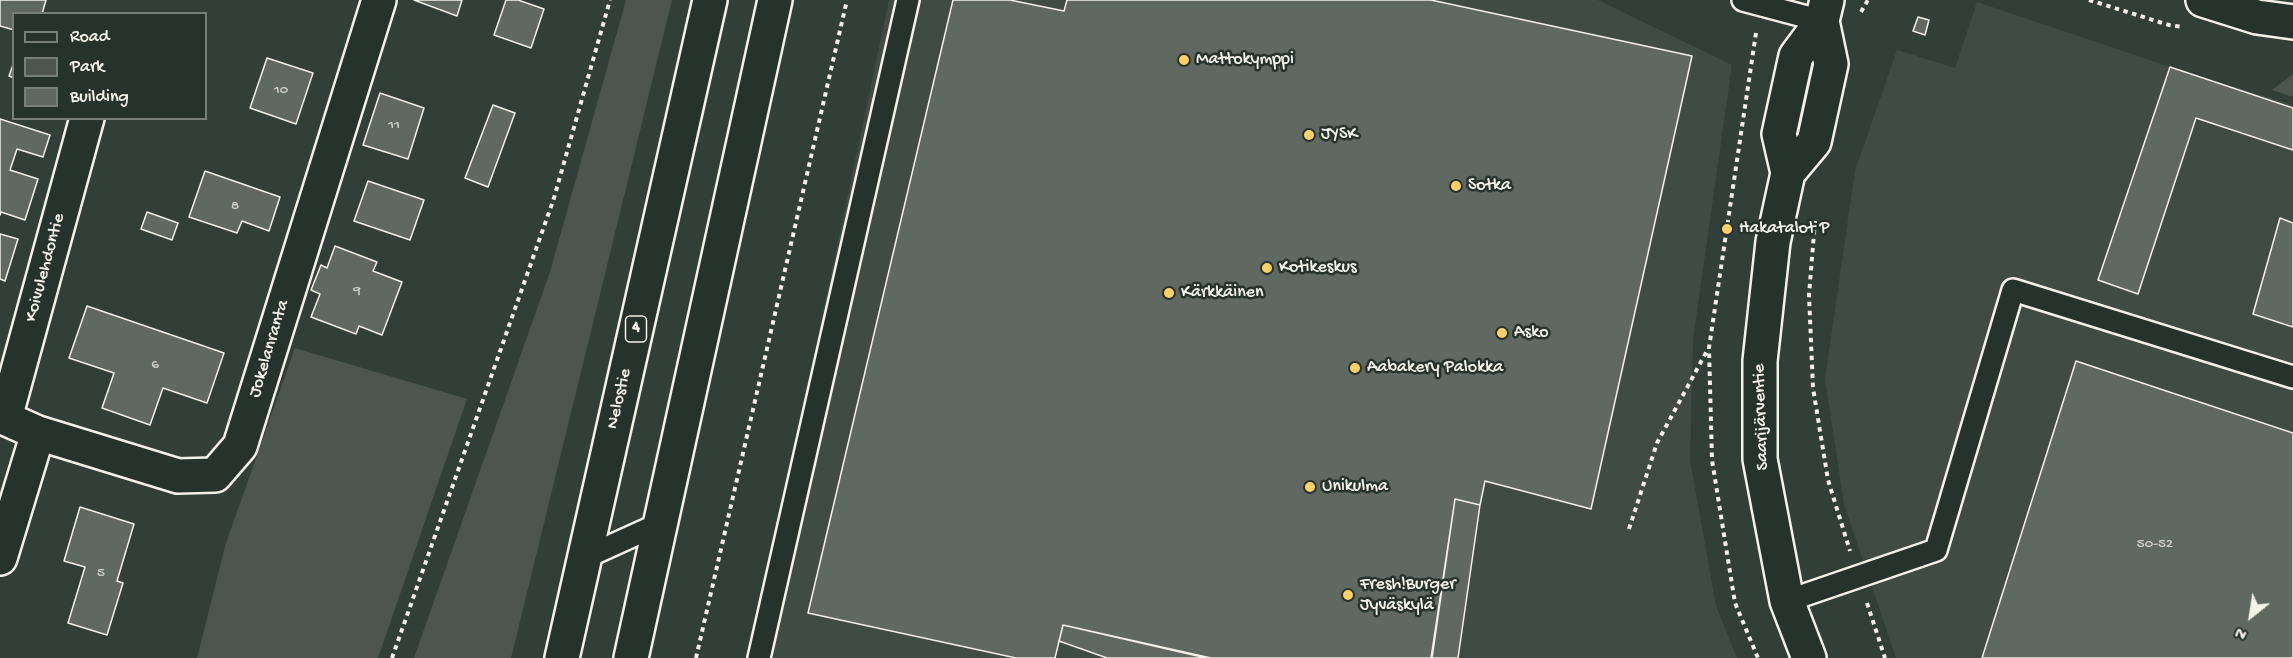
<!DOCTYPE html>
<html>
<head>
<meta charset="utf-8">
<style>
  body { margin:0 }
  #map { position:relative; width:2293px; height:658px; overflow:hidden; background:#323e38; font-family:"Gochi Hand",sans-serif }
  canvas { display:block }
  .legend { position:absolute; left:12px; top:12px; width:195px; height:108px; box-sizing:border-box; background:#26332d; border:2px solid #787f78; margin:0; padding:8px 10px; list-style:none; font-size:18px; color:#f4f1e8 }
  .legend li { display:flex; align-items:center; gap:12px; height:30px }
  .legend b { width:30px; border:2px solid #787f78 }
  .north { position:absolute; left:2221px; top:586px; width:60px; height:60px; -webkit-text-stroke:4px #26332d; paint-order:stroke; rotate:210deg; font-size:16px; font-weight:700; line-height:24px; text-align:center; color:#f4f1e8 }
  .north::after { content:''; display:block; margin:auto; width:21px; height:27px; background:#f4f1e8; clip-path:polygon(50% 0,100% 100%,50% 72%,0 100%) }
</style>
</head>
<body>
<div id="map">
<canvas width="2293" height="658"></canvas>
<ul class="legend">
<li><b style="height:8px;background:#26332d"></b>Road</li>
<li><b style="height:16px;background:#4c564f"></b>Park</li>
<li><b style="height:16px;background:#5f6861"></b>Building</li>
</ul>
<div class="north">N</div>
</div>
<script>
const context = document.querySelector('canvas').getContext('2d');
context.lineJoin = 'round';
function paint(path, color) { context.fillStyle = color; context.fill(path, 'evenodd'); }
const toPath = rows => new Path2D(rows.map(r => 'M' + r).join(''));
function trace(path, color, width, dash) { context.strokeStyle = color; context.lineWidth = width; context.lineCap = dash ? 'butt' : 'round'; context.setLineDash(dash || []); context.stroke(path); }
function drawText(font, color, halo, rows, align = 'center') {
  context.font = font + ' "Gochi Hand",sans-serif'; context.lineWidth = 5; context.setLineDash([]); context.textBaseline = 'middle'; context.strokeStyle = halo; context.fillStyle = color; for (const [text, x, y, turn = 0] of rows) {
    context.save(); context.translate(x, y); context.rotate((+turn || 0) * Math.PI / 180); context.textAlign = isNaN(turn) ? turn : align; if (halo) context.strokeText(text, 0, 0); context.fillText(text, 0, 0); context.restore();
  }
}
paint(toPath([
  [889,0,1598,0,1732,65,1693,339,1690,460,1716,606,1737,658,750,658],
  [1977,2,2170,67,2293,105,2293,658,1896,658,1844,504,1825,379,1855,171,1897,50,1955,68]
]), '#404b44');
paint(toPath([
  [626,0,672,0,511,658,414,658,550,272],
  [2293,74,2293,97,2272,90],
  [295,348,467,399,378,658,197,658,225,546]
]), '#4c564f');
const building = toPath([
  [0,0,46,0,42,14,14,14,14,30,0,26,0,0],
  [414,0,462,0,457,16,414,0],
  [506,0,518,0,544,9,531,48,494,35,506,0],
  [953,0,1010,0,1064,11,1067,0,1431,0,1692,56,1591,509,1485,481,1480,505,1455,499,1431,658,1206,658,1063,625,1055,658,1016,658,808,613,953,0],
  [1918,17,1929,20,1925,35,1913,31,1918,17],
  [267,58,313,73,296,124,250,108,267,58],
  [14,62,14,78,9,76,14,62],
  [2170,67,2293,108,2293,150,2196,118,2138,294,2098,280,2170,67],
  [380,93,424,108,408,159,363,145,380,93],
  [493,105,515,113,488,187,465,178,493,105],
  [0,119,50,135,43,157,17,149,10,170,38,179,25,220,1,212,0,215,0,119],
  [205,171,280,197,269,231,242,221,237,233,189,217,205,171],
  [368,181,424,200,410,240,354,221,368,181],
  [147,212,178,223,172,240,141,229,147,212],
  [2280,218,2293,223,2293,327,2253,314,2280,218],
  [0,234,18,239,5,281,0,279,0,234],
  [335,246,377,262,373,271,402,282,382,335,359,326,356,334,311,317,320,294,311,290,321,265,327,268,335,246],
  [87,306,224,353,207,403,163,388,150,425,102,408,114,373,69,358,87,306],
  [2076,361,2293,433,2293,658,1982,658,2076,361],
  [1455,499,1480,505,1458,658,1432,658,1455,499],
  [80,507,134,524,117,581,123,583,107,635,68,623,85,567,64,561,80,507],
  [1063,625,1211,658,1107,658,1059,641,1063,625]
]);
paint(building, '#5f6861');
trace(building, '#f4f1e8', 1.5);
const service = toPath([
  [1743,0,1822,21],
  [584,558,659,524],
  [1787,601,1936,550,2013,290,2293,377],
  [759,658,908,0]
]);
const minor = toPath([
  [0,416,38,433,178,476,215,475,240,446,379,0],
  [5,418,87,118],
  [0,558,38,433]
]);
const tertiary = toPath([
  [2203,0,2257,17,2293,22]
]);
const secondary = toPath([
  [1788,173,1814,142,1831,64,1822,21],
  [1809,658,1787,601,1760,459,1760,361,1773,242,1788,173,1779,134,1796,56,1822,21,1827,0]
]);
const motorway = toPath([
  [562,658,710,0],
  [631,658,775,0]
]);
trace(service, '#f4f1e8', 26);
trace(minor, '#f4f1e8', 38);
trace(tertiary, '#f4f1e8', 38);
trace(secondary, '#f4f1e8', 38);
trace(motorway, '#f4f1e8', 38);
trace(toPath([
  [2089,0,2169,25,2183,27],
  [1861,12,1868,0],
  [1756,33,1709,348,1712,460,1735,603,1758,658],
  [1815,221,1809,295,1813,388,1828,480,1850,551],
  [1629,529,1657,443,1708,349],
  [1867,603,1885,658],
  [392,658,554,198,610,0],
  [696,658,847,0]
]), '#f4f1e8', 4, [4.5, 4.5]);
trace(service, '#26332d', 21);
trace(minor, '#26332d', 33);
trace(tertiary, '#26332d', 33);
trace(secondary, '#26332d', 33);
trace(motorway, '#26332d', 33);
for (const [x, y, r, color] of [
  [1184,60,6,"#ffd166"],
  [1309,135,6,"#ffd166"],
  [1456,186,6,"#ffd166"],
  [1727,229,6,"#ffd166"],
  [1267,268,6,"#ffd166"],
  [1169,293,6,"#ffd166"],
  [1502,333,6,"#ffd166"],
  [1355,368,6,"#ffd166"],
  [1310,487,6,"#ffd166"],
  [1348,595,6,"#ffd166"]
]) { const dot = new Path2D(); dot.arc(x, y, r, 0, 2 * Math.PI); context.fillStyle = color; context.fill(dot); trace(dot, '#26332d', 2); }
drawText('15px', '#cfcfc6', null, [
  ["10",281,91],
  ["11",394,126],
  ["8",235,207],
  ["9",357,292],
  ["6",155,366],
  ["50-52",2155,545],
  ["5",101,574]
]);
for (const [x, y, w] of [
  [636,329,21]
]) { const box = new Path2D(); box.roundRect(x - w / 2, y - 13, w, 26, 4.5); context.fillStyle = '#26332d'; context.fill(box); trace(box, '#f4f1e8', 1.5); }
drawText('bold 16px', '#f4f1e8', null, [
  ["4",636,329]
]);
drawText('18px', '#f4f1e8', '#26332d', [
  ["Mattokymppi",1196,60],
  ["JYSK",1321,135],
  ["Sotka",1468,186],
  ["Hakatalot P",1739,229],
  ["Kotikeskus",1279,268],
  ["Kärkkäinen",1181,293],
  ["Asko",1514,333],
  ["Aabakery Palokka",1367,368],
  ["Unikulma",1322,487],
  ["Fresh!Burger",1360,585],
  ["Jyväskylä",1360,606]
], 'left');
drawText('18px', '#f4f1e8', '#26332d', [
  ["Koivulehdontie",46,268,-75],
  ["Jokelanranta",270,349,-73],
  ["Nelostie",620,399,-77],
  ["Saarijärventie",1762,417,-92]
]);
</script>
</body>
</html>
